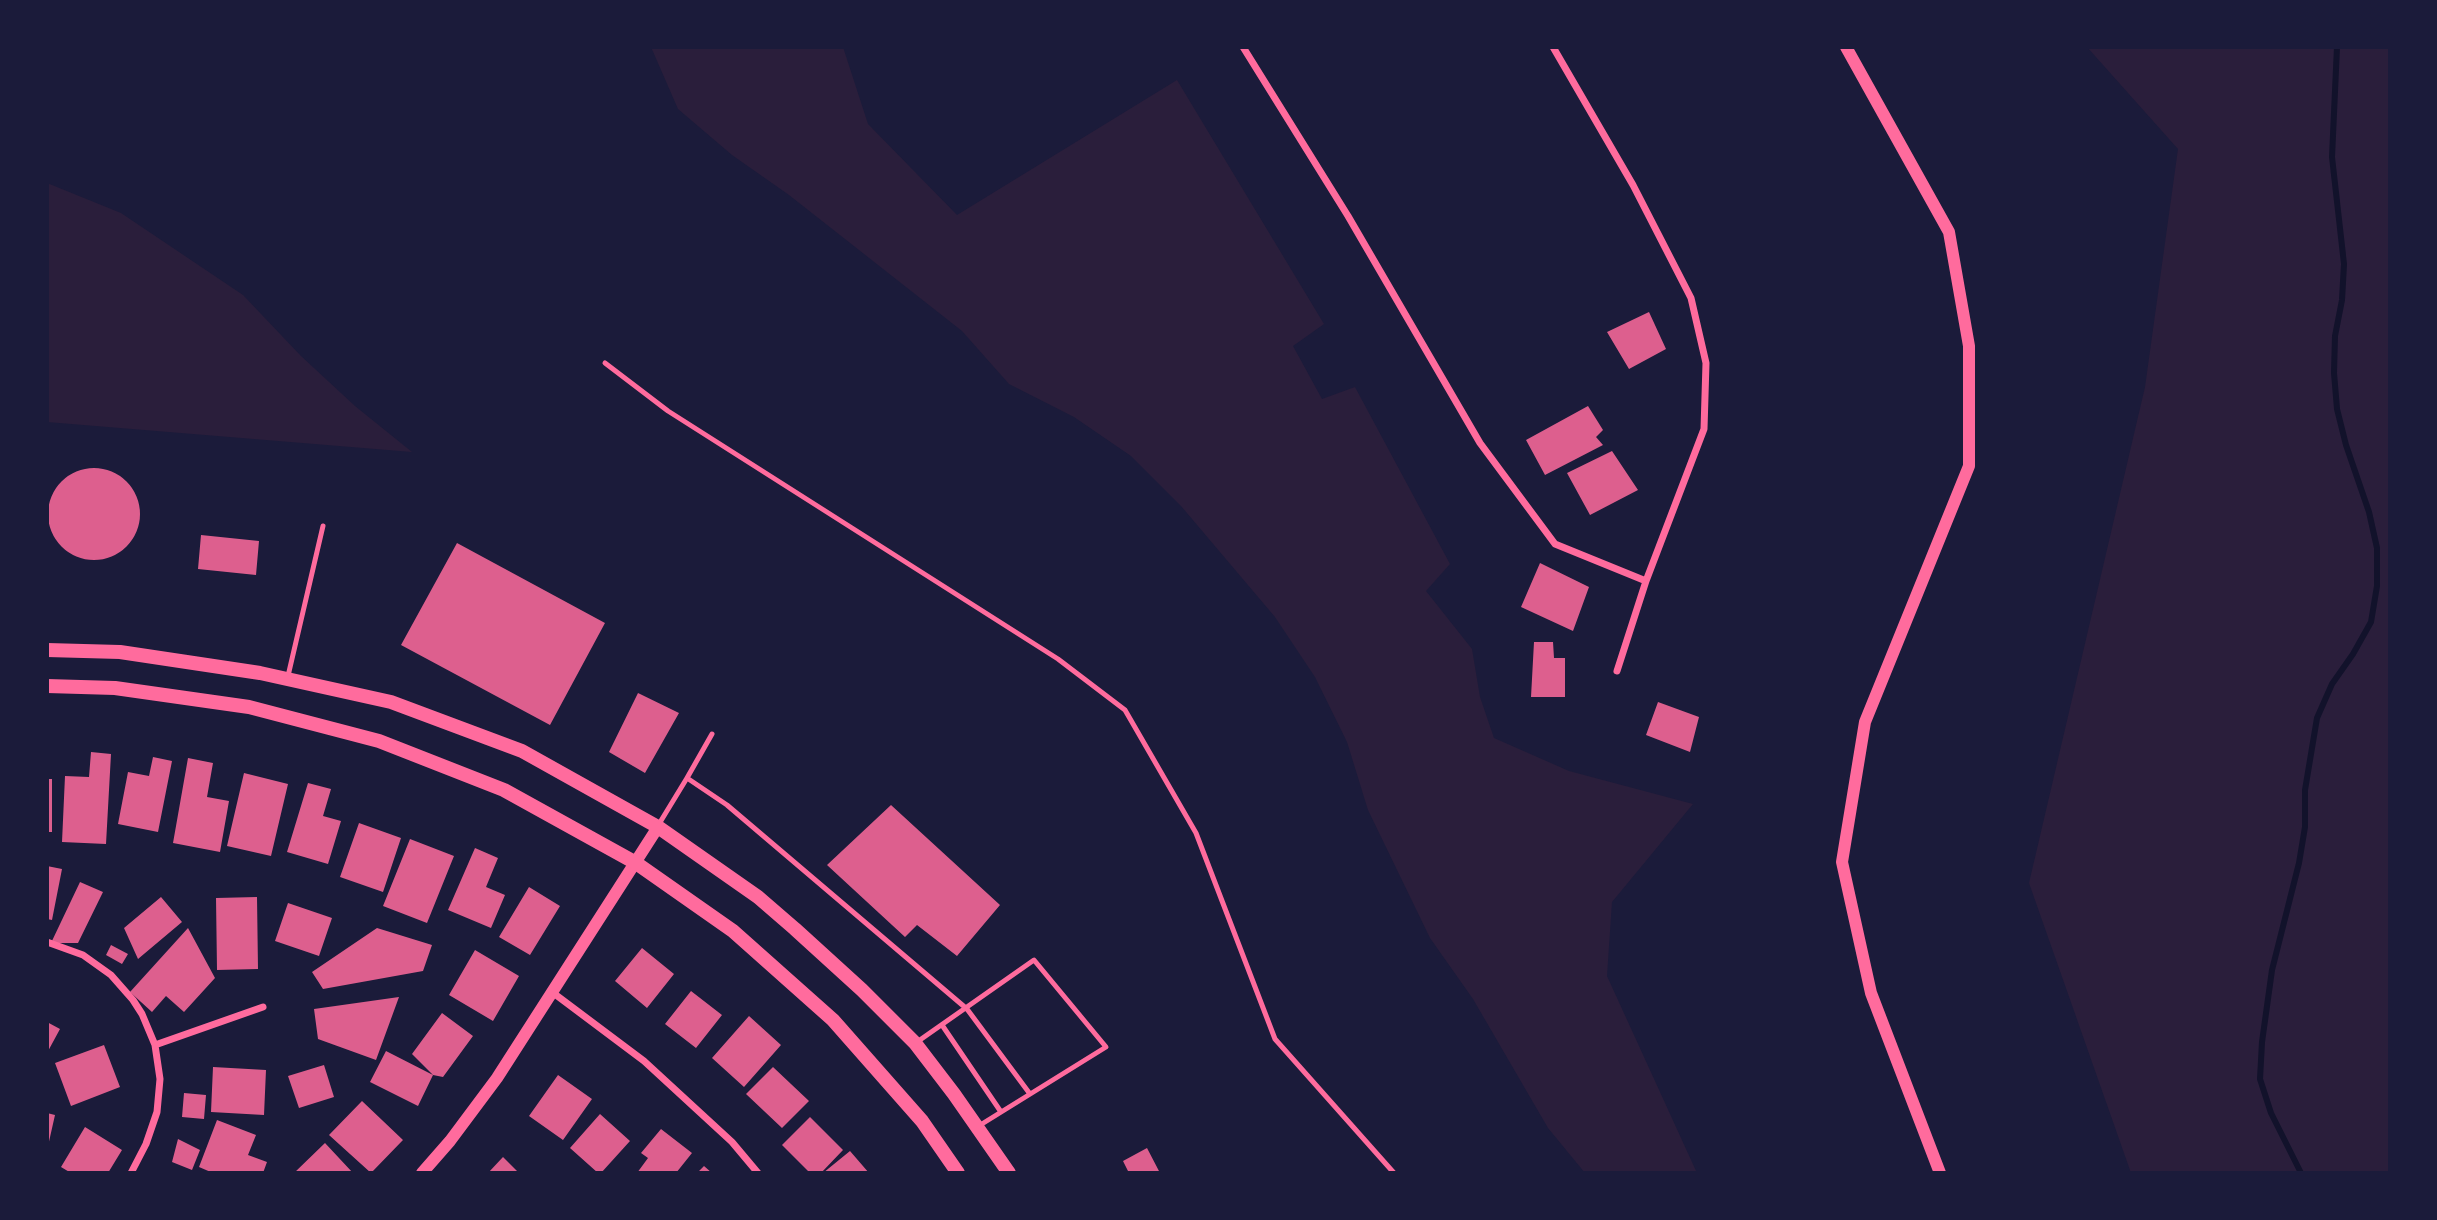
<!DOCTYPE html>
<html>
<head>
<meta charset="utf-8">
<style>
  body { margin:0 }
  #map { position:relative; width:2437px; height:1220px; overflow:hidden; background:#1b1b3a; font-family:"DejaVu Sans",sans-serif }
  canvas { display:block }
  .frame { position:absolute; inset:0; border:49px solid #1b1b3a; pointer-events:none }
</style>
</head>
<body>
<div id="map">
<canvas width="2437" height="1220"></canvas>
<div class="frame"></div>
</div>
<script>
const context = document.querySelector('canvas').getContext('2d');
context.lineJoin = 'round';
function paint(path, color) { context.fillStyle = color; context.fill(path, 'evenodd'); }
const toPath = rows => new Path2D(rows.map(r => 'M' + r).join(''));
function trace(path, color, width, dash) { context.strokeStyle = color; context.lineWidth = width; context.lineCap = dash ? 'butt' : 'round'; context.setLineDash(dash || []); context.stroke(path); }
paint(toPath([
  [651,47,843,47,868,124,957,215,1177,80,1324,324,1293,346,1322,399,1355,387,1450,564,1426,591,1472,649,1480,697,1494,738,1569,771,1693,804,1612,902,1607,976,1697,1173,1585,1173,1548,1128,1473,999,1430,938,1368,810,1347,742,1315,677,1275,617,1181,506,1131,456,1074,417,1009,384,962,331,789,195,732,155,678,109],
  [2087,47,2390,47,2390,1173,2131,1173,2029,883,2145,387,2178,149],
  [47,183,121,213,243,295,301,356,355,406,412,452,47,422]
]), '#2a1e3b');
trace(toPath([
  [2301,1173,2271,1113,2260,1079,2262,1042,2272,970,2299,863,2305,827,2305,790,2317,718,2332,684,2353,654,2371,622,2377,586,2377,548,2369,512,2346,445,2337,409,2334,373,2335,336,2342,300,2344,264,2332,157,2337,47]
]), '#12122b', 6);
paint(toPath([
  [1649,312,1666,349,1629,369,1607,332],
  [1588,406,1603,430,1596,437,1603,445,1545,475,1526,440],
  [1612,451,1638,490,1590,515,1567,473],
  '48 514a46 46 0 1 1 92 0a46 46 0 1 1-92 0Z',
  [201,535,259,541,256,575,198,569],
  [457,543,605,623,550,725,401,645],
  [1540,563,1589,587,1573,631,1521,607],
  [1534,642,1553,642,1554,658,1565,658,1565,697,1531,697],
  [638,693,679,713,645,773,609,752],
  [1658,702,1699,717,1690,752,1646,735],
  [91,752,111,754,106,844,62,842,65,776,89,777],
  [153,757,172,761,158,832,118,824,128,772,149,776],
  [188,758,213,763,207,797,229,801,220,852,173,843],
  [244,773,288,784,271,856,227,846],
  [47,779,52,779,52,832,47,832],
  [308,783,331,789,323,816,341,821,328,864,287,852],
  [891,805,1000,905,957,956,917,925,905,937,827,865],
  [359,823,401,838,383,892,340,877],
  [410,839,454,856,427,923,383,906],
  [475,848,498,858,486,887,505,895,491,928,448,910],
  [47,866,62,869,52,920,47,919],
  [80,882,103,892,78,943,51,943],
  [529,887,560,906,530,955,499,937],
  [161,897,182,922,138,959,124,928],
  [257,897,258,969,217,970,216,898],
  [288,903,332,918,319,956,275,941],
  [188,928,215,978,184,1012,166,996,152,1012,130,992],
  [377,928,432,945,423,971,323,989,312,972],
  [111,945,128,954,122,964,106,955],
  [642,948,674,974,647,1008,615,981],
  [475,950,519,976,493,1021,449,995],
  [691,991,722,1015,696,1048,665,1024],
  [399,997,376,1060,318,1039,314,1009],
  [442,1013,473,1036,443,1077,433,1075,412,1054],
  [749,1016,781,1045,744,1087,712,1058],
  [47,1022,60,1029,47,1053],
  [104,1045,120,1087,71,1106,55,1063],
  [386,1051,433,1075,418,1106,370,1082],
  [324,1065,334,1097,299,1108,288,1076],
  [213,1067,266,1070,264,1115,211,1112],
  [773,1067,809,1101,782,1128,746,1094],
  [558,1075,592,1099,563,1140,529,1116],
  [184,1093,206,1095,204,1119,182,1117],
  [362,1101,403,1140,371,1173,329,1135],
  [47,1113,55,1115,48,1146,47,1146],
  [600,1114,630,1141,601,1173,598,1173,570,1148],
  [810,1117,843,1150,821,1173,810,1173,782,1145],
  [217,1120,256,1135,248,1155,267,1162,263,1173,213,1173,199,1167],
  [85,1127,122,1150,108,1173,71,1173,61,1167],
  [661,1129,692,1153,676,1173,637,1173,648,1158,641,1153],
  [178,1139,200,1150,192,1170,172,1162],
  [325,1143,353,1173,294,1173],
  [1147,1148,1160,1173,1129,1173,1123,1161],
  [850,1151,869,1173,823,1173],
  [503,1157,519,1173,488,1173],
  [704,1166,712,1173,697,1173]
]), '#dd5f8e');
trace(toPath([
  [605,363,668,411,1058,659,1125,710,1196,833,1275,1039,1394,1173],
  [288,676,323,526],
  [687,778,712,734],
  [659,824,687,778,727,805,967,1009,1030,1094],
  [942,1025,1001,1112],
  [917,1042,1034,960,1106,1047,977,1127]
]), '#ff6b9d', 5);
trace(toPath([
  [1243,47,1348,216,1480,443,1555,544,1646,581],
  [1553,47,1633,185,1691,298,1706,363,1704,429,1646,581,1617,671],
  [47,942,83,955,111,975,133,1000,142,1014,155,1045,160,1079,157,1112,146,1144,131,1173],
  [552,992,644,1061,732,1142,758,1173],
  [155,1045,263,1007]
]), '#ff6b9d', 7);
trace(toPath([
  [1846,47,1949,232,1969,346,1969,466,1865,722,1842,862,1871,993,1940,1173],
  [422,1173,450,1141,497,1078,658,827]
]), '#ff6b9d', 12);
trace(toPath([
  [47,650,120,652,260,673,391,702,522,751,658,827,758,897,795,929,862,990,915,1043,954,1094,1009,1173],
  [47,686,115,688,249,707,379,741,504,790,636,863,733,931,833,1020,922,1121,958,1173]
]), '#ff6b9d', 14);
</script>
</body>
</html>
